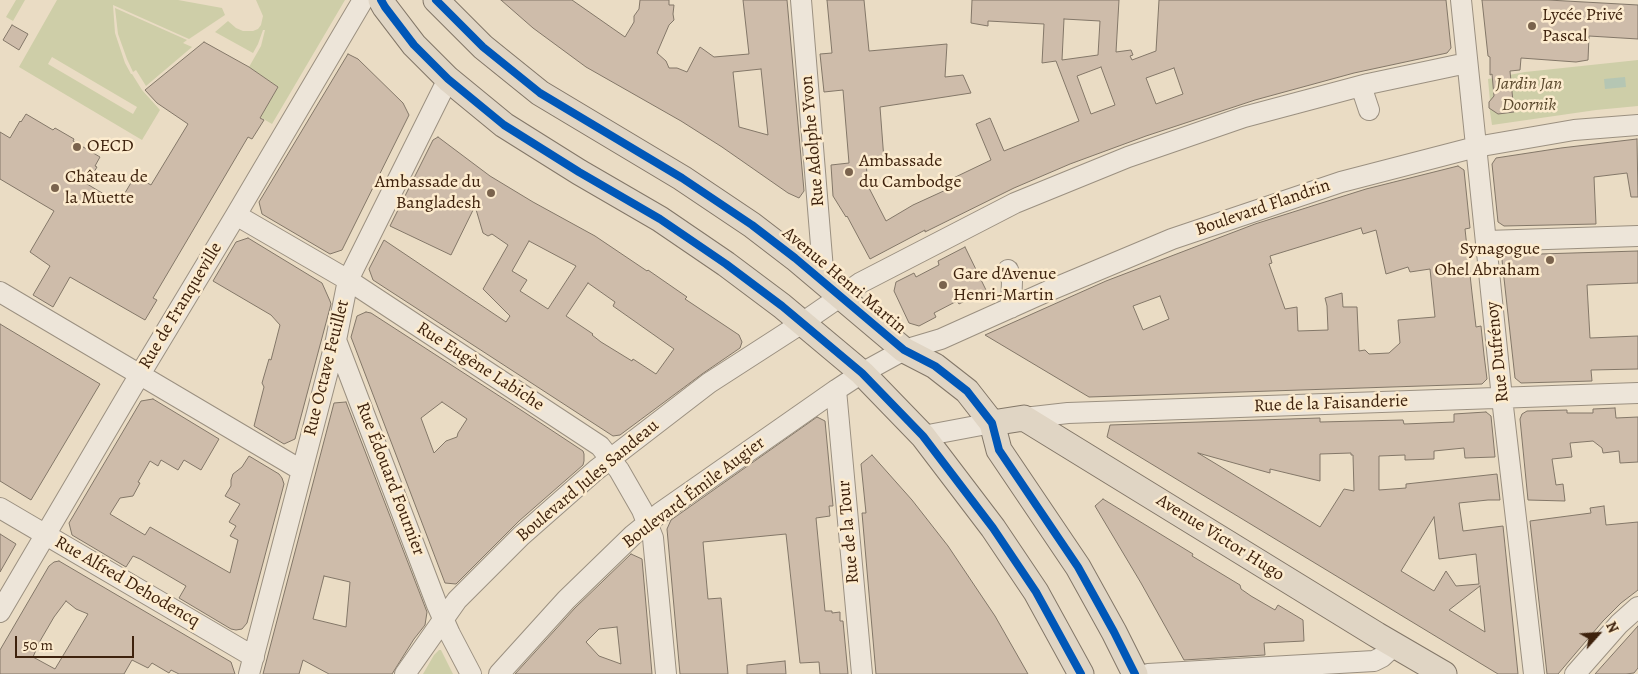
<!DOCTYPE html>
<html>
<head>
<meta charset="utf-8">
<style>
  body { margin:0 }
  #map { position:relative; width:1638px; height:674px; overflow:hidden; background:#eadcc4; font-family:Alegreya,serif }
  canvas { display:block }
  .north { position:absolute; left:1573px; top:609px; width:50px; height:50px; -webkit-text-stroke:4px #fcebce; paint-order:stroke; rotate:64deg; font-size:14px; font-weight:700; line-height:20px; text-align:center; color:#3e220d }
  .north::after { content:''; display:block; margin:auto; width:18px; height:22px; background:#3e220d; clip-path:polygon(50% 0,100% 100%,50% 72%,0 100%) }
  .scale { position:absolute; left:15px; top:636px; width:119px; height:22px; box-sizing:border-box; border:2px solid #3e220d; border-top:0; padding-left:6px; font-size:15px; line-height:18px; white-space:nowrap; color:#3e220d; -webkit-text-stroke:4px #fcebce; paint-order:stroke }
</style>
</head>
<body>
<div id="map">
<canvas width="1638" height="674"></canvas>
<div class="north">N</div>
<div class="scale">50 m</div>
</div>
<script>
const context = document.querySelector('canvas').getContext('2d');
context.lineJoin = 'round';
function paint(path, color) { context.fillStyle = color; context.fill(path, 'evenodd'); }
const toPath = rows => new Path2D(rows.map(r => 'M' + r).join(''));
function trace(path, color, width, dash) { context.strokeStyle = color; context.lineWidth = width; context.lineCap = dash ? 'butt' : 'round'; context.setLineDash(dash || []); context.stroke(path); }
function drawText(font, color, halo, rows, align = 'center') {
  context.font = font + ' Alegreya,serif'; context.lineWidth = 5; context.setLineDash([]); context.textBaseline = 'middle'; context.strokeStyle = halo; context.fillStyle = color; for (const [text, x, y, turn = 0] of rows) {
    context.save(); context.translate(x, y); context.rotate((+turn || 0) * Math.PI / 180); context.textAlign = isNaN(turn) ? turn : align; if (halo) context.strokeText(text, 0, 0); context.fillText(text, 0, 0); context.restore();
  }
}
paint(toPath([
  [16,0,25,0,13,21,6,17],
  [57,0,178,0,222,8,225,15,189,39,113,5,115,33,125,63,131,74,132,74,142,90,160,110,142,140,19,67],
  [52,57,137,107,133,114,48,64],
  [256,0,345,0,272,124,260,117,278,87,249,67,261,46,265,30,263,30,258,44,253,53,215,32,228,21,236,28,243,31,253,31,258,29,261,25,263,16],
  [115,8,187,40,183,43,192,47,146,86,136,70,133,72,127,59,118,34],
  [1638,60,1638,106,1596,110,1492,125,1489,105,1490,101,1488,79,1525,72],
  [439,650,441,650,453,674,423,674,434,655]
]), '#cecea8');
paint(toPath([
  [1625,77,1626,87,1605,89,1604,79]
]), '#b5c6b3');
const building = toPath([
  [501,0,572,0,625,37,634,22,634,16,639,9,640,0,669,0,669,5,674,5,673,14,674,20,669,25,657,53,666,61,669,68,677,68,687,72,700,47,714,57,749,54,743,0,787,0,804,191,799,198,788,193,722,147,681,121,586,67,533,28,501,0],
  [761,69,768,135,739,127,733,72,761,69],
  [827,0,864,0,869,51,947,44,945,77,963,75,971,93,880,107,884,160,866,162,868,186,886,221,913,205,948,189,945,182,991,160,976,124,990,118,1004,151,1079,121,1056,61,1042,63,1044,24,988,21,988,26,971,23,972,0,1119,0,1116,52,1131,50,1133,55,1130,56,1132,60,1156,51,1159,0,1446,0,1451,48,1447,53,1354,73,1255,100,1146,136,1070,164,1014,188,925,232,925,230,870,259,847,216,846,217,833,196,831,165,849,163,843,90,824,92,820,54,832,53,827,0],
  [1064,19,1100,21,1098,55,1062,60,1064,19],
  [1101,67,1115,105,1091,114,1077,76,1101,67],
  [1174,68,1183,94,1156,104,1146,78,1174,68],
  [1482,0,1548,0,1638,5,1638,39,1589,36,1588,60,1576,62,1521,58,1520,70,1510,71,1514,112,1498,114,1489,108,1489,102,1494,96,1492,74,1490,75,1490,57,1488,56,1482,0],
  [12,25,28,34,19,50,3,40,12,25],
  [204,42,249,67,278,87,260,118,264,120,252,139,248,137,153,298,157,300,145,320,70,277,53,307,33,295,50,266,30,252,54,211,0,179,0,132,10,138,20,121,21,122,26,114,53,130,55,128,74,139,73,141,100,157,95,166,97,167,87,184,119,203,135,176,151,185,188,124,157,103,145,90,204,42],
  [348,54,358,59,403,103,409,115,342,250,330,254,262,214,259,202,348,54],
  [438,137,490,176,533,202,595,236,647,271,648,270,687,297,685,299,739,335,742,342,740,348,702,374,620,435,613,436,373,280,369,269,384,240,506,322,510,316,483,289,508,245,492,234,488,236,483,233,475,206,451,255,390,226,433,140,438,137],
  [529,241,576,266,548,309,520,291,527,280,512,271,529,241],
  [588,283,615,302,613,306,674,349,656,374,633,359,632,361,601,342,592,335,593,334,566,316,588,283],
  [1637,139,1638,197,1631,197,1627,173,1594,177,1596,224,1504,226,1498,222,1492,164,1496,158,1561,148,1637,139],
  [1458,166,1464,170,1470,228,1465,229,1472,293,1476,327,1481,326,1484,355,1487,379,1482,384,1089,397,985,335,1106,281,1255,224,1366,189,1458,166],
  [1361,228,1363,234,1376,230,1386,274,1408,267,1410,272,1430,269,1435,317,1398,320,1400,343,1389,353,1369,354,1365,350,1359,351,1357,307,1343,307,1342,293,1325,298,1327,306,1328,330,1298,331,1297,307,1285,309,1269,264,1272,263,1270,256,1361,228],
  [1160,296,1169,319,1143,330,1133,306,1160,296],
  [248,238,322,283,330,301,331,304,295,439,284,444,254,426,264,387,262,383,269,359,271,360,280,325,271,315,213,281,236,242,248,238],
  [965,247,986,290,959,304,957,301,934,313,936,317,919,326,909,323,894,291,896,282,914,273,916,277,939,265,938,261,965,247],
  [1638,251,1638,283,1587,285,1590,338,1638,336,1638,369,1591,370,1592,381,1521,383,1515,378,1502,260,1507,255,1638,251],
  [366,312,371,313,524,412,583,451,584,454,584,461,583,465,519,521,456,584,445,583,351,337,357,316,366,312],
  [442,402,467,419,458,433,457,437,446,441,434,453,421,418,442,402],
  [0,324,100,384,31,500,0,481,0,324],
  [153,399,219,439,201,470,184,460,178,470,161,460,158,466,150,461,138,482,140,483,133,496,120,498,110,514,145,535,150,527,230,573,238,540,230,536,236,526,229,522,240,504,225,496,231,486,231,480,233,474,242,467,249,456,279,474,282,478,284,484,247,623,242,629,236,630,231,629,179,598,186,586,140,559,133,556,126,567,72,535,69,523,141,401,153,399],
  [346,402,427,612,425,625,414,639,392,674,329,674,303,660,299,674,263,674,334,403,346,402],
  [324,576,350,582,346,627,313,619,324,576],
  [1615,408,1616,418,1638,417,1638,462,1620,463,1619,451,1603,453,1602,448,1593,441,1570,443,1572,457,1552,459,1556,485,1563,484,1565,501,1528,500,1520,419,1522,414,1527,411,1567,410,1567,413,1593,413,1593,409,1615,408],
  [1486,412,1491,416,1495,457,1465,458,1464,448,1434,451,1434,459,1405,460,1405,455,1379,456,1379,490,1406,488,1406,484,1497,474,1500,500,1488,500,1459,503,1463,531,1503,526,1518,674,1498,674,1107,437,1110,425,1320,418,1320,422,1403,420,1404,424,1454,422,1454,414,1486,412],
  [1198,453,1270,473,1270,469,1320,481,1320,454,1351,453,1351,455,1353,455,1354,491,1344,489,1320,527,1198,453],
  [1434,517,1439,559,1476,554,1479,584,1456,586,1446,571,1434,591,1401,571,1434,517],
  [1480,586,1485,632,1449,610,1480,586],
  [817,417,825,421,833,506,829,506,830,516,816,518,825,611,832,611,832,613,840,612,840,621,843,621,848,674,820,674,819,662,800,663,786,534,703,542,708,599,721,598,728,674,680,674,667,529,671,520,817,417],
  [872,455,912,500,948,546,995,616,1028,674,876,674,862,513,866,513,861,464,872,455],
  [1103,499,1193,554,1192,556,1240,585,1241,589,1251,596,1275,610,1278,605,1303,620,1304,641,1264,643,1265,655,1184,660,1141,583,1095,506,1103,499],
  [1604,506,1606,525,1638,522,1638,590,1621,603,1603,621,1558,674,1547,674,1530,521,1591,513,1590,508,1604,506],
  [0,534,16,544,0,572,0,534],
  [631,554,642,559,652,674,515,674,575,608,631,554],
  [617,627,621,664,599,656,586,642,599,629,617,627],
  [59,561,231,662,235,674,179,674,171,670,169,673,152,663,148,668,132,660,124,674,0,674,0,650,49,566,54,562,59,561],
  [66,601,76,609,88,614,55,669,33,657,40,641,54,617,66,601],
  [1638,626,1638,668,1634,673,1626,674,1595,674,1638,626],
  [785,661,786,674,747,674,747,665,785,661]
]);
paint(building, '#cebcaa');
trace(building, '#837768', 1);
const minor = toPath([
  [801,0,824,282],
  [1461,0,1502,398,1534,674],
  [1361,86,1369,110],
  [236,215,348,280,600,446,619,470,642,510,653,538,666,674],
  [1487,241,1638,236],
  [1008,270,1012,281,1011,308],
  [0,292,301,470],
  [336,340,437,605,450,634,471,674],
  [836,390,862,674],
  [1024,418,1068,413,1638,393],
  [923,436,992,423],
  [0,508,254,657],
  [0,612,130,391,236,215,363,0],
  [249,674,336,340,348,280,448,79],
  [405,674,457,600,521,536,596,470,709,383,802,323,860,283,1015,203,1128,157,1244,117,1368,84,1467,63],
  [499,674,566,600,633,535,660,513,836,390,862,373,904,350,941,339,1048,291,1172,239,1341,182,1476,147,1574,130,1638,125],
  [1148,674,1374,661,1382,657,1395,645],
  [1575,674,1619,624,1638,607]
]);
const major = toPath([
  [381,0,385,7,414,45,448,79,504,125,579,172,660,219,726,264,782,306,862,373,923,436,993,528,1036,592,1081,674],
  [436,0,483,47,540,93,682,178,752,225,795,258,904,350,935,366,967,391,992,423,999,450,1078,567,1114,632,1135,674],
  [992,423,1024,418,1377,635,1444,674]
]);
trace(minor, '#9b9080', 22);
trace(major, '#837768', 27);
trace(minor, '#ede5d9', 20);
trace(major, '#e0d5c4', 25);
trace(toPath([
  [381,0,385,7,414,45,448,79,504,125,579,172,660,219,726,264,782,306,862,373,923,436,993,528,1036,592,1081,674],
  [436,0,483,47,540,93,682,178,752,225,795,258,904,350,935,366,967,391,992,423,999,450,1078,567,1114,632,1135,674]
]), '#0057b8', 8);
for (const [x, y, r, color] of [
  [1532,26,5,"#7a634d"],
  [77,147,5,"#7a634d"],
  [849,172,5,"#7a634d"],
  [55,188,5,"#7a634d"],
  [491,193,5,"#7a634d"],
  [1550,260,5,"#7a634d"],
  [943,285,5,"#7a634d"]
]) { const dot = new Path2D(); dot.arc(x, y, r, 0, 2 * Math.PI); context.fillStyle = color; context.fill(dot); trace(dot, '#fcebce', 2); }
drawText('18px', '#3e220d', '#fcebce', [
  ["Lycée Privé",1542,16],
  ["Pascal",1542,37],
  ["OECD",87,147],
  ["Ambassade",859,162],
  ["du Cambodge",859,183],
  ["Château de",65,178],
  ["la Muette",65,199],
  ["Ambassade du",481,183,"right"],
  ["Bangladesh",481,204,"right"],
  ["Synagogue",1540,250,"right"],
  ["Ohel Abraham",1540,271,"right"],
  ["Gare d'Avenue",953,275],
  ["Henri-Martin",953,296]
], 'left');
drawText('italic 18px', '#5c4a2e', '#fcebce', [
  ["Jardin Jan",1529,85],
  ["Doornik",1529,106]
]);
drawText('18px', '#3e220d', '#fcebce', [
  ["Rue Adolphe Yvon",813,141,-95],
  ["Boulevard Flandrin",1263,208,-19],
  ["Avenue Henri Martin",844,281,40],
  ["Rue de Franqueville",181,306,-59],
  ["Rue Dufrénoy",1498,352,-96],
  ["Rue Eugène Labiche",480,367,33],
  ["Rue Octave Feuillet",327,368,-76],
  ["Rue de la Faisanderie",1331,404,-2],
  ["Rue Édouard Fournier",390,479,69],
  ["Boulevard Jules Sandeau",588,481,-40],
  ["Boulevard Émile Augier",694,493,-37],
  ["Rue de la Tour",849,532,-95],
  ["Avenue Victor Hugo",1220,538,32],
  ["Rue Alfred Dehodencq",127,582,30]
]);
</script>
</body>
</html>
